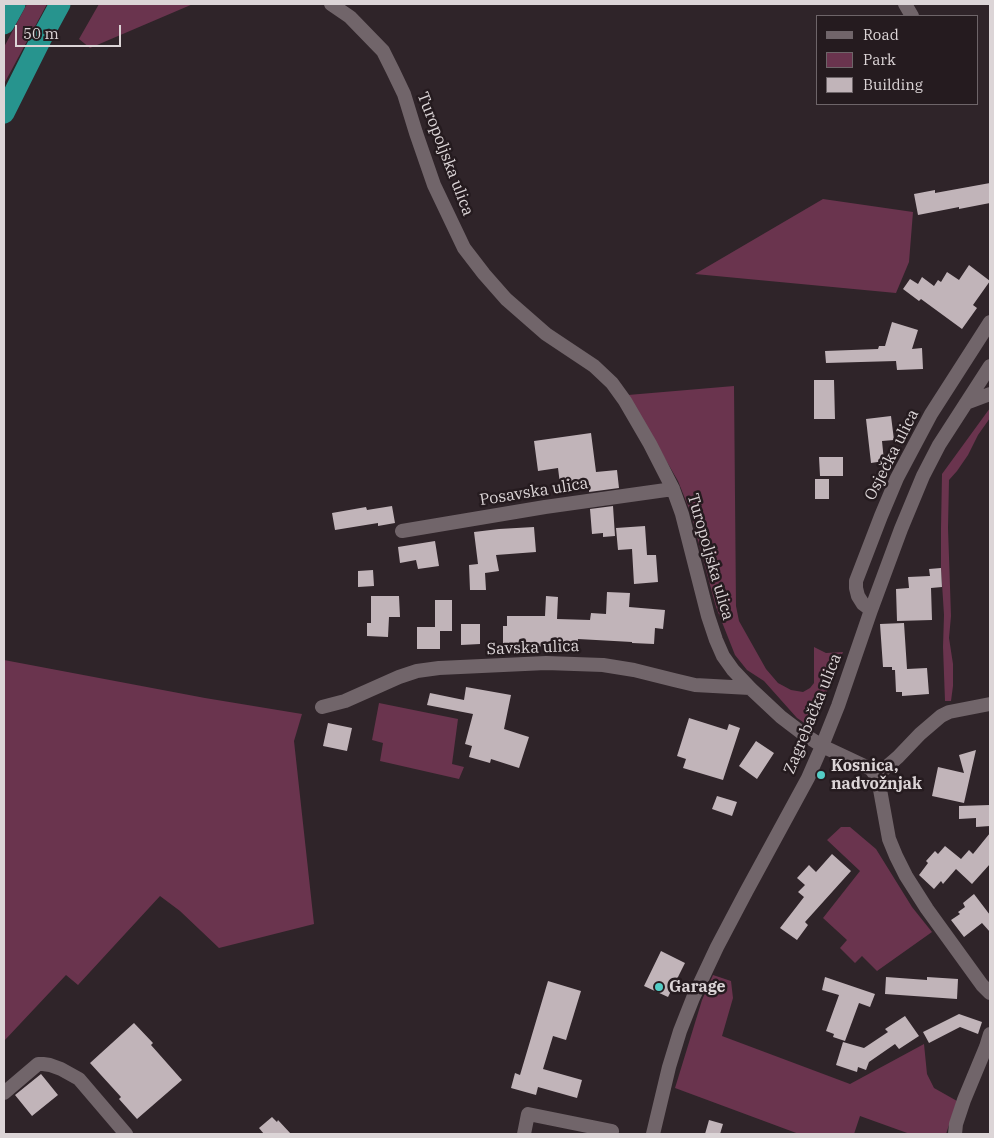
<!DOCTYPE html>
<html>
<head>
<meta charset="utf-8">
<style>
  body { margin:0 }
  #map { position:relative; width:994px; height:1138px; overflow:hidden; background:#2f2429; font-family:"IBM Plex Serif",serif }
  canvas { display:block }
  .frame { position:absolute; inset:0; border:5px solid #dcd5d7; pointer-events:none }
  .legend { position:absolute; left:816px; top:15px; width:162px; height:90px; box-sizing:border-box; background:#251b1f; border:1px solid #6e6569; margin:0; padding:6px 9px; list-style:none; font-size:15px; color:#dcd5d7 }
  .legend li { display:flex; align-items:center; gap:10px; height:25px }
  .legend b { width:25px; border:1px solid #6e6569 }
  .scale { position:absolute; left:15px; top:25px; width:106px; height:22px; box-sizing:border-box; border:2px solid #dcd5d7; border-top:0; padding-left:6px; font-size:15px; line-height:18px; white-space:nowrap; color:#dcd5d7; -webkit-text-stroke:4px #251b1f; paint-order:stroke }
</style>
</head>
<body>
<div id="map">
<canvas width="994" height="1138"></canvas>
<div class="frame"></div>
<ul class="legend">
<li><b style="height:6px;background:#71656a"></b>Road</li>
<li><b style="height:14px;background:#6a344e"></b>Park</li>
<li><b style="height:14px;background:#c1b4b9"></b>Building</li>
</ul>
<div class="scale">50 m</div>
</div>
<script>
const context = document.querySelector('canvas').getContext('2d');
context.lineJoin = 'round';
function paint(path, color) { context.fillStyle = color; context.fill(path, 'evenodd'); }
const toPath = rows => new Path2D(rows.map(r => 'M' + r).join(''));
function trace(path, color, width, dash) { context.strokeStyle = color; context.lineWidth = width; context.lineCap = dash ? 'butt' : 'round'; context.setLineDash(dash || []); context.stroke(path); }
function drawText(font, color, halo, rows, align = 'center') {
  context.font = font + ' "IBM Plex Serif",serif'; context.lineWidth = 5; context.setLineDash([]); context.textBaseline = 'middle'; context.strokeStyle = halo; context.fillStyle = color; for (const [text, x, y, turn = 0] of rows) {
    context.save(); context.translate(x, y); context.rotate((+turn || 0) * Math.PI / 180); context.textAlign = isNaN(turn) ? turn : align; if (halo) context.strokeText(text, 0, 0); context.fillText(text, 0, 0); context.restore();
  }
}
paint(toPath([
  [27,4,47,4,4,84,4,47],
  [99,4,193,4,90,48,79,39],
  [823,199,913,212,909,262,896,293,695,274],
  [734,386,736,606,739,621,766,669,778,683,791,690,803,692,810,688,814,683,814,647,826,653,843,652,814,723,806,724,797,718,764,681,747,670,735,655,716,607,690,511,678,481,628,395],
  [990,408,990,418,978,435,968,455,957,471,949,480,948,528,951,616,949,638,953,664,953,686,951,701,945,701,943,647,944,615,941,568,941,528,942,474],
  [4,660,205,698,302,714,294,741,314,924,219,948,180,911,160,896,78,985,66,975,4,1041],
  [379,703,458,719,452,764,464,767,459,779,380,761,383,743,372,740],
  [841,827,850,827,876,849,912,907,932,932,877,971,862,956,855,963,840,948,847,940,823,918,860,871,827,840],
  [713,975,731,981,733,998,722,1036,850,1084,924,1044,927,1074,934,1088,957,1101,946,1134,910,1134,860,1116,854,1134,799,1134,675,1088,702,1000]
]), '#6a344e');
paint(toPath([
  [990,183,990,203,959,209,959,207,918,215,914,194,935,190,935,193],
  [969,265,990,281,973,305,977,308,962,329,921,299,919,301,903,289,910,279,918,284,922,277,934,286,938,280,941,282,947,272,959,280],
  [892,322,918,330,912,349,922,348,923,369,897,370,896,361,826,363,825,351,878,349,879,346,885,346],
  [814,380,834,380,835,419,814,419],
  [891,416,894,440,882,441,884,461,871,463,866,419],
  [591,433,596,472,617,470,619,488,589,492,589,489,561,492,558,468,538,471,534,441],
  [819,457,843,457,843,476,820,476],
  [815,479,829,479,829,499,815,499],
  [392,506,395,523,378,526,378,523,335,530,332,513,366,507,367,510],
  [613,506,615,536,603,537,603,533,592,534,590,509],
  [645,526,647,555,656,555,658,582,634,584,632,549,618,550,616,528],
  [534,527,536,552,496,555,499,571,485,573,486,590,470,590,469,565,478,564,474,532,499,529],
  [435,541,439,566,418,569,416,560,400,563,398,547],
  [941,568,942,587,931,588,932,620,897,621,896,589,909,588,908,577,930,576,929,569],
  [373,570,374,586,358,587,358,571],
  [607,592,630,593,629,607,665,610,663,629,655,628,654,644,632,643,632,642,578,639,577,648,534,646,534,648,503,648,503,626,507,626,507,616,545,616,546,596,558,597,557,619,590,620,591,613,606,614],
  [371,596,399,596,400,617,389,617,388,637,367,636,367,623,371,623],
  [435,600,452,600,452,631,440,631,440,649,417,649,417,627,435,627],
  [904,623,907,669,927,668,929,694,902,696,902,692,896,692,895,670,892,670,892,667,883,667,880,624],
  [461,624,480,624,480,644,461,645],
  [466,687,511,695,504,729,529,737,519,768,491,759,490,763,469,757,472,746,465,744,473,714,427,705,430,693,464,700],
  [689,718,727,730,729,724,740,728,723,780,683,768,686,759,677,756],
  [328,723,352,728,347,751,323,746],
  [756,741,774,753,757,779,739,766],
  [976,750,964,803,932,796,938,767,964,773,959,755],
  [717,796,737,802,732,816,712,809],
  [990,805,990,826,976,827,976,818,959,819,959,806],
  [990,833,990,864,972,884,956,869,943,884,941,881,934,889,919,875,928,863,926,861,935,851,938,854,945,846,961,859,969,850,973,854],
  [832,854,851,871,805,922,808,925,797,940,780,928,804,897,798,892,805,885,797,878,809,865,816,872],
  [974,894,990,915,990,932,982,923,964,937,951,920,960,914,958,912,965,907,963,903],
  [661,951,685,963,668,997,644,986],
  [825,977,875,994,870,1007,859,1003,845,1041,833,1037,834,1034,826,1031,839,995,822,990],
  [886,977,927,980,927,977,958,979,957,999,885,994],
  [548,981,581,991,566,1040,553,1036,543,1069,582,1080,577,1098,538,1087,536,1095,511,1088,515,1073,520,1075],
  [959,1014,982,1022,978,1034,960,1027,929,1043,923,1032],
  [905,1016,919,1036,899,1049,895,1044,869,1062,866,1070,858,1067,857,1072,836,1065,843,1042,864,1048,888,1032,885,1029],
  [134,1023,153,1043,151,1045,182,1080,137,1119,119,1099,121,1097,90,1063],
  [41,1074,58,1095,32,1116,15,1095],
  [272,1117,277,1122,278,1120,291,1134,264,1134,259,1128],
  [709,1120,723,1124,720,1134,705,1134]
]), '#c1b4b9');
trace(toPath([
  [331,4,350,17,383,51,393,71,404,94,416,133,434,185,464,248,484,274,506,299,546,334,594,366,612,383,625,401,650,444,673,489,682,514,708,616,716,640,723,656,733,670,750,688,781,717,802,733,822,746,871,769,876,776,879,784,889,839,896,856,906,876,927,909,982,985,990,993],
  [905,4,912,16],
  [966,403,990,394],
  [402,531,545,507,673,489],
  [871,610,863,604,858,596,856,588,856,581,881,516,897,478,931,414,990,322],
  [322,707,345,701,399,677,417,671,439,668,546,663,603,665,634,670,674,680,695,685,750,688],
  [876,776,898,757,920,734,941,716,949,712,990,704],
  [4,1093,38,1064,43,1064,50,1065,61,1069,79,1079,126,1134],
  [524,1134,528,1114,612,1131,611,1134],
  [653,1134,669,1067,680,1031,693,998,717,947,746,892,808,778,822,746,838,706,871,610,901,529,923,476,939,445,990,366],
  [955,1134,956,1124,964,1100,986,1047,990,1034]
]), '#71656a', 14);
trace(toPath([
  [4,24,15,4],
  [4,113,41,39,60,4]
]), '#27948e', 21);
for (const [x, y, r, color] of [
  [821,775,5,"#54cdc6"],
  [659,987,5,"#54cdc6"]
]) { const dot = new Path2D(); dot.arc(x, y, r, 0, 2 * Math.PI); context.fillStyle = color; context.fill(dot); trace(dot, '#251b1f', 2); }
drawText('16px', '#dcd5d7', '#251b1f', [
  ["Turopoljska ulica",445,154,69],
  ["Osječka ulica",892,455,-63],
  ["Posavska ulica",534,492,-9],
  ["Turopoljska ulica",710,557,74],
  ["Savska ulica",533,648,-2],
  ["Zagrebačka ulica",813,714,-68]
]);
drawText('bold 16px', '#dcd5d7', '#251b1f', [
  ["Kosnica,",831,766],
  ["nadvožnjak",831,784],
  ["Garage",669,987]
], 'left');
</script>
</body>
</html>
